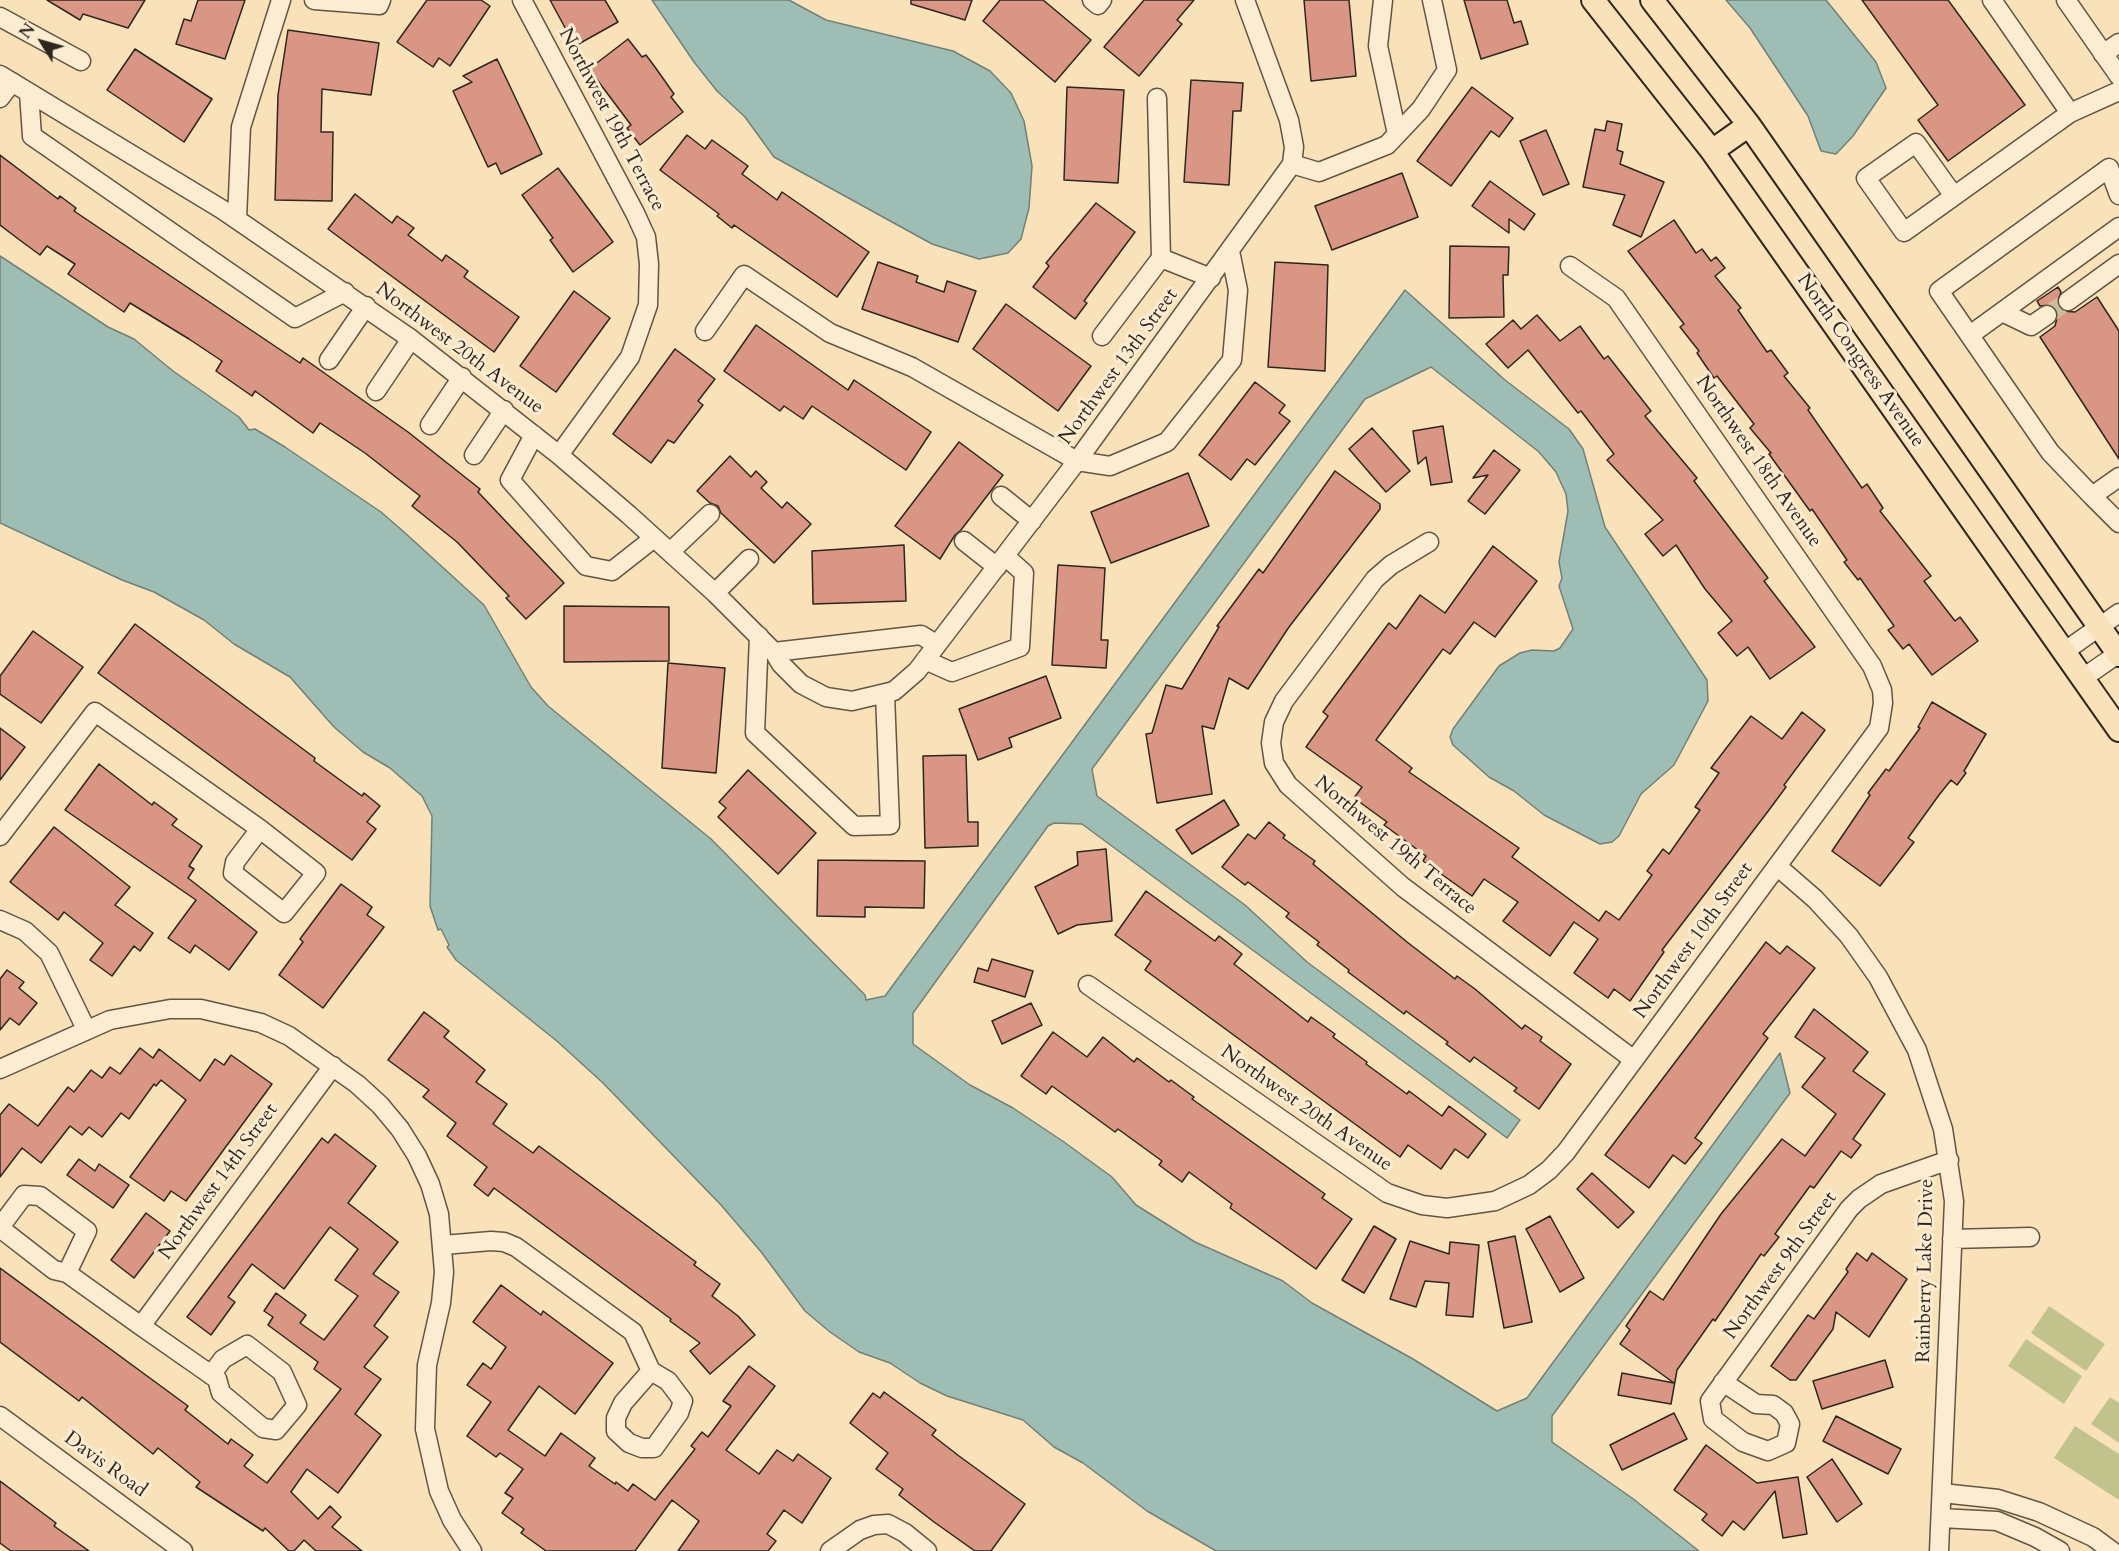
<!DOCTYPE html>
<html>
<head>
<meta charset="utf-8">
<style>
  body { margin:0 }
  #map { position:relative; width:2119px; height:1551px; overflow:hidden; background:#f9e2b9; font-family:Cardo,serif }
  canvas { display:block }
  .north { position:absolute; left:12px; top:12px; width:60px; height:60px; -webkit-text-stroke:4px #fbecd2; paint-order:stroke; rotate:307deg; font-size:16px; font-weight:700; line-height:24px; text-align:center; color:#2f261d }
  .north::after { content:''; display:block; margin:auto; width:21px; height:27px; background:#2f261d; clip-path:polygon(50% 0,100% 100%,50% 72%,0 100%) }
</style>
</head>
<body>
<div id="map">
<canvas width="2119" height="1551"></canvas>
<div class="north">N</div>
</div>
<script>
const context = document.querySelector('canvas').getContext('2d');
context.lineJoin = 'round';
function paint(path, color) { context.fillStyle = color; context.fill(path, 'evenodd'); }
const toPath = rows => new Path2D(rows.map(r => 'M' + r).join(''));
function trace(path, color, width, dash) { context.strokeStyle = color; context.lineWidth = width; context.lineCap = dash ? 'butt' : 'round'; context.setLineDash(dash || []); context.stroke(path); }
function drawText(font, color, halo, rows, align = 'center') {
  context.font = font + ' Cardo,serif'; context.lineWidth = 6; context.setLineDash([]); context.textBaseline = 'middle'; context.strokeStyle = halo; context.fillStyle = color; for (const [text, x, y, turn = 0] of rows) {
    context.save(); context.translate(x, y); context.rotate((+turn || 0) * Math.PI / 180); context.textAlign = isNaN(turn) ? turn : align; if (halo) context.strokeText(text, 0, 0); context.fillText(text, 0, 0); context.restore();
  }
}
paint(toPath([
  [2049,1306,2105,1344,2086,1371,2031,1333],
  [2026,1339,2082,1376,2064,1404,2008,1366],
  [2110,1397,2119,1403,2119,1443,2091,1424],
  [2075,1426,2119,1454,2119,1500,2054,1458]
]), '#c2c28c');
const water = toPath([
  [652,0,789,0,826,20,953,51,990,71,1011,93,1024,121,1032,166,1029,208,1021,239,1008,253,979,259,932,244,774,157,745,117,717,91,694,62,652,0],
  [1726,0,1826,0,1876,62,1886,88,1853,136,1836,154,1821,151,1808,116,1750,28,1726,0],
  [0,256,108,327,134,339,173,371,239,417,249,430,255,429,285,447,381,512,404,532,484,605,531,687,548,706,711,839,865,995,866,1000,885,996,1405,290,1505,380,1569,429,1583,449,1605,527,1707,680,1708,701,1674,765,1641,794,1619,836,1612,842,1600,844,1544,815,1514,791,1489,777,1453,745,1450,737,1453,729,1499,666,1520,653,1532,650,1554,651,1560,648,1573,629,1559,586,1562,578,1559,562,1568,511,1566,494,1556,472,1539,452,1431,367,1365,399,1092,769,1097,796,1245,905,1307,962,1520,1120,1507,1138,1082,824,1054,823,1048,826,913,1013,913,1044,970,1085,1013,1108,1064,1142,1112,1177,1136,1205,1195,1242,1283,1281,1312,1303,1413,1359,1497,1411,1527,1398,1780,1053,1790,1093,1552,1416,1552,1442,1632,1498,1699,1551,1216,1551,1147,1511,1083,1463,1054,1447,1023,1420,947,1396,920,1383,890,1363,859,1352,830,1332,805,1311,762,1253,721,1205,603,1083,558,1042,456,960,447,947,449,945,441,929,438,930,430,906,432,816,422,796,390,768,363,752,334,727,290,677,234,644,204,620,154,592,122,580,0,523,0,256]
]);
paint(water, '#9ebdb4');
trace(water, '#728178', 1.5);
const building = toPath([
  [47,0,145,0,128,28,83,14,80,20,47,0],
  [198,0,245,0,225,59,176,44,184,19,191,21,198,0],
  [427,0,481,0,490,6,450,66,439,58,433,67,397,42,427,0],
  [550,0,605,0,618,22,575,46,550,0],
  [911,0,972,0,965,20,911,4,911,0],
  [1000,0,1043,0,1091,40,1055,82,983,21,1000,0],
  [1144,0,1194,0,1177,20,1182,24,1139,76,1104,47,1144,0],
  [1304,0,1349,0,1356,76,1311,81,1304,0],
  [1464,0,1507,0,1514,23,1521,21,1528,44,1481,59,1464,0],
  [1862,0,1948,0,2025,105,1948,161,1918,120,1938,105,1862,0],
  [288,30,379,43,371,95,322,89,321,132,333,132,332,201,275,200,278,95,288,30],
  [628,39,642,57,646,55,655,67,674,94,671,97,683,112,640,145,627,128,631,125,589,69,628,39],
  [135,49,212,99,184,142,107,90,135,49],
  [497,59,542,154,501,174,496,163,488,167,453,91,472,82,463,76,497,59],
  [1191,80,1243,83,1241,111,1233,111,1229,185,1184,182,1191,80],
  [1067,87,1124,90,1118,183,1064,180,1067,87],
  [1472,87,1513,118,1499,137,1491,131,1451,186,1417,161,1472,87],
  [1607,121,1622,124,1617,150,1623,152,1620,164,1664,182,1641,237,1613,225,1625,195,1583,187,1595,129,1605,131,1607,121],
  [1546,130,1569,184,1543,195,1520,141,1546,130],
  [687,135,705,149,712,140,748,166,742,174,777,200,782,192,869,252,837,297,734,225,732,228,717,216,719,214,660,170,687,135],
  [0,155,58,199,60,196,76,208,74,211,300,363,303,358,408,432,480,489,478,492,564,583,526,619,506,598,509,596,457,542,412,506,420,496,365,453,320,423,313,433,255,391,252,396,216,371,222,361,189,339,130,303,124,312,68,274,75,264,47,246,40,255,21,241,0,225,0,155],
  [558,168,613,242,573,272,550,240,553,238,522,195,558,168],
  [1402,173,1418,217,1332,250,1315,206,1402,173],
  [1490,181,1535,214,1524,230,1509,219,1509,233,1472,206,1490,181],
  [355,194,392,223,397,216,414,228,408,235,442,261,446,255,468,271,464,277,519,317,494,352,328,229,355,194],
  [1096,203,1135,232,1084,301,1087,303,1075,319,1033,287,1049,266,1046,263,1096,203],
  [1674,220,1696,253,1702,249,1711,261,1716,257,1725,268,1715,276,1741,308,1738,310,1767,352,1771,350,1788,373,1784,376,1810,408,1808,410,1862,488,1867,484,1883,508,1880,511,1931,576,1924,581,1955,621,1960,617,1978,641,1932,675,1909,644,1903,649,1888,630,1894,626,1860,578,1858,580,1844,562,1847,560,1812,509,1810,511,1769,454,1771,453,1750,428,1754,424,1717,376,1714,378,1697,353,1699,351,1680,327,1684,324,1628,251,1674,220],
  [1450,246,1509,247,1508,275,1503,275,1504,317,1449,318,1450,246],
  [878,262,918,276,916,282,944,292,947,281,976,291,958,342,862,309,878,262],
  [1275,262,1328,265,1325,371,1268,367,1275,262],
  [2058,287,2061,292,2057,303,2063,311,2075,312,2097,297,2119,331,2119,459,2040,337,2055,326,2058,314,2052,305,2040,306,2037,301,2058,287],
  [574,291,610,318,556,392,520,366,574,291],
  [1006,304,1091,366,1058,411,973,349,1006,304],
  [1537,315,1560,341,1580,326,1604,359,1608,356,1651,411,1645,416,1697,478,1694,481,1768,578,1764,581,1815,647,1770,679,1748,647,1737,656,1718,633,1732,621,1705,589,1676,545,1663,556,1645,534,1663,520,1607,460,1614,454,1581,411,1578,413,1528,350,1508,368,1486,344,1513,320,1521,329,1537,315],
  [756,325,848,390,854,380,931,432,906,470,812,406,803,419,784,406,780,411,724,371,756,325],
  [675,349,715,379,698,401,703,405,693,418,674,443,668,440,651,463,613,434,675,349],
  [1255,382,1285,405,1279,413,1290,421,1255,465,1247,459,1231,480,1199,455,1255,382],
  [1443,426,1452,482,1431,485,1426,457,1418,464,1413,431,1443,426],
  [1372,428,1410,471,1386,492,1349,449,1372,428],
  [959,442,1003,475,961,530,955,535,940,559,895,526,959,442],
  [1494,450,1520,470,1485,514,1468,501,1488,475,1473,478,1494,450],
  [730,456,751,477,756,471,767,482,761,488,782,508,787,502,811,524,774,563,721,513,718,506,710,503,697,491,730,456],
  [1335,471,1380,504,1380,509,1289,627,1248,689,1229,678,1214,729,1202,726,1212,794,1157,803,1146,734,1152,733,1166,685,1182,689,1219,627,1217,626,1259,569,1263,573,1335,471],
  [1188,473,1209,526,1111,563,1091,512,1188,473],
  [904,545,906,601,813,604,812,551,904,545],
  [1493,546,1537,581,1495,637,1474,622,1450,654,1443,649,1376,740,1412,768,1409,772,1519,848,1512,857,1599,921,1606,911,1619,920,1652,875,1647,871,1663,849,1669,854,1700,810,1695,807,1719,773,1711,768,1751,716,1782,739,1802,712,1825,730,1784,785,1786,787,1769,810,1662,950,1664,952,1630,1001,1614,989,1608,998,1574,973,1598,939,1574,922,1550,956,1503,921,1518,902,1484,879,1472,896,1423,861,1426,856,1384,825,1387,822,1354,798,1362,787,1306,747,1328,716,1323,712,1389,623,1396,629,1420,595,1445,613,1493,546],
  [1058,565,1105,568,1101,640,1108,640,1106,668,1052,665,1058,565],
  [564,606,669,607,669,661,564,662,564,606],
  [135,624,315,758,314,761,362,796,364,793,380,806,367,822,376,829,352,860,98,673,135,624],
  [33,631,83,667,41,723,0,694,0,676,33,631],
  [668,663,725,668,716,773,662,768,668,663],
  [1046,676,1061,718,1009,738,1012,747,978,760,959,709,1046,676],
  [1932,702,1986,734,1964,771,1966,773,1957,785,1951,780,1939,795,1908,838,1914,842,1880,886,1832,851,1870,795,1868,793,1886,769,1889,771,1920,728,1918,727,1932,702],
  [0,728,25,747,0,780,0,728],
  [966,755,968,822,978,822,978,846,925,848,923,756,966,755],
  [99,764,152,805,154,802,177,819,172,825,202,846,189,866,194,869,188,878,257,932,229,970,195,945,190,953,168,938,196,900,65,810,99,764],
  [748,770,816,833,778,874,718,817,726,808,719,802,748,770],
  [1224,800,1239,825,1192,854,1176,830,1224,800],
  [1269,822,1285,835,1283,838,1315,861,1313,864,1407,942,1455,979,1457,976,1475,989,1522,1029,1525,1025,1542,1037,1540,1041,1571,1064,1539,1109,1514,1091,1517,1088,1474,1057,1470,1062,1446,1044,1448,1042,1406,1011,1404,1014,1348,972,1349,970,1317,945,1319,942,1286,917,1289,913,1248,882,1245,885,1222,867,1248,834,1255,839,1269,822],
  [54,827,130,887,115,905,153,933,140,951,134,946,112,976,90,960,103,943,64,912,58,920,10,882,54,827],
  [1106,849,1112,921,1077,925,1058,934,1035,887,1078,865,1077,852,1106,849],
  [818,860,925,861,924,908,865,907,865,917,817,916,818,860],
  [341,884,372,907,367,915,384,927,323,1008,279,975,303,942,300,939,341,884],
  [1146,891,1215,941,1219,936,1242,954,1234,964,1308,1022,1311,1017,1335,1034,1333,1037,1367,1062,1366,1064,1407,1094,1409,1091,1442,1116,1449,1106,1486,1134,1468,1158,1455,1149,1441,1169,1408,1145,1400,1157,1145,970,1151,961,1115,935,1146,891],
  [1766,942,1780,954,1787,946,1815,968,1763,1034,1768,1038,1695,1138,1702,1143,1685,1164,1673,1155,1649,1188,1605,1155,1766,942],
  [992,959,1033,971,1025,997,974,982,978,968,988,971,992,959],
  [7,970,24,982,19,988,37,1003,19,1025,10,1018,0,1030,0,979,7,970],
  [1031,1003,1042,1025,1002,1044,992,1021,1031,1003],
  [1814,1009,1868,1052,1853,1071,1885,1094,1853,1139,1861,1145,1851,1158,1841,1151,1814,1188,1810,1186,1775,1234,1779,1237,1764,1256,1761,1254,1715,1321,1713,1319,1677,1370,1671,1404,1618,1395,1622,1373,1674,1383,1620,1344,1630,1330,1626,1326,1650,1291,1663,1300,1721,1214,1782,1139,1805,1156,1836,1114,1802,1087,1825,1058,1795,1037,1814,1009],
  [424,1012,449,1031,444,1037,485,1070,476,1082,507,1104,493,1124,533,1153,539,1146,696,1262,694,1265,720,1284,712,1296,738,1316,755,1335,710,1374,690,1351,700,1343,670,1321,671,1319,494,1188,488,1196,474,1185,487,1167,447,1136,456,1123,423,1097,429,1090,388,1060,424,1012],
  [1053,1032,1087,1057,1103,1037,1134,1062,1137,1058,1169,1082,1171,1080,1194,1097,1192,1099,1325,1194,1322,1198,1352,1219,1316,1269,1230,1208,1232,1204,1189,1172,1182,1182,1159,1165,1162,1161,1118,1129,1115,1132,1052,1086,1046,1094,1021,1076,1053,1032],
  [140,1048,153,1058,159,1049,200,1081,215,1059,224,1065,231,1055,272,1084,186,1201,171,1191,164,1201,130,1177,186,1100,161,1080,156,1086,154,1084,129,1119,121,1113,102,1137,89,1127,82,1135,70,1126,41,1163,22,1148,0,1177,0,1115,9,1104,38,1126,68,1087,74,1092,91,1070,102,1078,110,1067,120,1074,140,1048],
  [335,1134,376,1166,348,1203,398,1242,373,1274,399,1292,374,1326,388,1337,364,1367,381,1379,355,1414,381,1435,338,1493,307,1469,291,1492,318,1519,330,1506,341,1517,332,1527,362,1551,316,1551,304,1540,294,1551,289,1551,265,1528,263,1531,196,1487,200,1482,158,1448,153,1454,82,1397,79,1401,0,1342,0,1268,188,1406,185,1410,228,1444,231,1439,253,1455,244,1466,267,1483,341,1389,314,1369,318,1362,268,1325,273,1317,264,1311,276,1293,306,1315,300,1323,324,1340,358,1296,335,1280,358,1249,330,1227,284,1289,252,1264,228,1297,235,1302,211,1335,187,1317,322,1138,328,1143,335,1134],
  [79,1159,95,1171,99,1164,129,1185,113,1208,67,1175,79,1159],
  [1592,1173,1634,1212,1618,1228,1577,1189,1592,1173],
  [146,1213,170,1231,134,1278,111,1260,146,1213],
  [1550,1216,1584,1278,1560,1292,1526,1229,1550,1216],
  [1374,1226,1396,1239,1364,1293,1342,1280,1374,1226],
  [1515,1236,1532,1322,1504,1328,1488,1242,1515,1236],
  [1410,1241,1449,1254,1450,1242,1479,1245,1473,1317,1446,1315,1449,1283,1425,1281,1416,1307,1390,1299,1410,1241],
  [1857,1253,1867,1261,1872,1253,1907,1279,1869,1337,1836,1312,1833,1329,1796,1380,1790,1380,1771,1366,1808,1315,1814,1319,1848,1272,1846,1269,1857,1253],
  [501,1285,541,1315,543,1311,613,1363,575,1414,539,1386,508,1430,545,1456,561,1433,595,1458,589,1466,615,1484,616,1482,628,1491,633,1484,655,1500,695,1449,691,1446,702,1432,708,1437,731,1406,723,1401,749,1366,775,1386,726,1450,759,1474,777,1450,793,1461,798,1454,831,1478,802,1523,784,1510,767,1534,776,1541,768,1551,678,1551,699,1521,672,1500,635,1551,546,1551,521,1533,524,1529,502,1513,513,1498,505,1493,523,1469,500,1453,496,1457,467,1436,491,1402,467,1385,483,1363,491,1369,506,1347,473,1322,501,1285],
  [1885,1360,1893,1387,1822,1409,1813,1381,1885,1360],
  [884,1392,936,1430,932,1435,959,1456,1025,1504,991,1551,975,1551,934,1522,899,1495,903,1489,876,1469,888,1453,850,1423,873,1393,880,1398,884,1392],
  [1674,1413,1687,1439,1622,1470,1610,1445,1674,1413],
  [1836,1416,1901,1449,1888,1474,1823,1441,1836,1416],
  [1706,1445,1757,1483,1798,1477,1807,1534,1783,1538,1775,1491,1744,1530,1733,1521,1722,1536,1702,1520,1707,1514,1674,1490,1706,1445],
  [1832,1459,1862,1504,1837,1522,1807,1477,1832,1459],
  [0,1481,56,1523,54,1526,89,1551,11,1551,0,1543,0,1481]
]);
paint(building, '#d99684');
trace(building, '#2f261d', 1.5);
trace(toPath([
  [2047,315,2068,301]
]), '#d1bc9a', 18, [18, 9]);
const minor = toPath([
  [314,0,379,5,381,0],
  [522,0,635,213,646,237,649,264,648,305,630,357,559,455],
  [1092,0,1098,5,1102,0],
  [1383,0,1378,46,1397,134],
  [1992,0,2070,113],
  [2066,0,2119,76],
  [0,17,81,61],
  [2103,54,2119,43],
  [0,75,223,210,411,339,559,455,629,515,715,593,774,652,781,664,801,684,826,697,852,701,894,691,917,671,1077,461,1292,164,1294,147,1289,120,1245,0],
  [29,93,32,136,295,318,345,292],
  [0,98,12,82],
  [1157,98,1161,258],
  [1292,164,1319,172,1387,145,1421,109,1447,70,1432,0],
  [1954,196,1916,143,1866,178,1904,232,2070,113,2119,91],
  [237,219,241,127,281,0],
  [2068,301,2119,264],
  [2002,312,2031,326,2047,315],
  [705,331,744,275,830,333,912,367,1077,461,1110,466,1167,442,1232,360,1238,290,1230,251],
  [1970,335,2119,227],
  [1102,336,1161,258,1211,278],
  [329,360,366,306],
  [376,391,411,339],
  [430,425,462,377],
  [534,435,510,480,586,566,612,571,654,538],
  [474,455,504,410],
  [2119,477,2092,496,2119,523],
  [1001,496,1032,521],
  [2092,496,2050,452,1939,291,2109,168,2119,195],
  [964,541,997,567],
  [1429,542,1391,565,1375,579,1284,701,1274,722,1271,743,1274,763,1288,785,1403,887,1634,1060],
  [670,552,710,514],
  [715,593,749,559],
  [759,636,755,733,854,826,890,825,885,694],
  [2065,651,2119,613],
  [774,652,921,635,937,645],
  [925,660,952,672,1020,647,1024,573,1005,556],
  [2083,678,2119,653],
  [0,836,95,712,260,829,316,873,284,913,233,873,235,862,260,829],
  [1777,866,1815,899,1849,936,1878,977,1917,1050,1943,1129,1954,1201,1939,1551],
  [0,920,25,931,49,953,86,1029],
  [1088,985,1387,1193,1422,1205,1447,1208,1495,1201,1529,1185,1549,1170,1566,1152,1879,728,1883,703,1882,690,1872,666,1616,298,1570,266],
  [0,1069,110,1020,170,1009,201,1009,261,1023,289,1036,357,1084,380,1105,400,1129,417,1156,430,1184,439,1214,444,1272,441,1303,427,1365,425,1429,439,1491,452,1520,472,1551],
  [0,1227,24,1195,40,1196,87,1231,67,1273],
  [0,1228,54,1270,67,1273,141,1326,217,1379,221,1393,263,1428,276,1430,297,1405,282,1372,247,1345,223,1359,211,1375],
  [1952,1239,2030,1237],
  [443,1245,491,1241,504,1242,516,1247,633,1332,651,1371,668,1381,683,1401,679,1413,654,1448,642,1448,629,1443,616,1431,616,1418,623,1403,651,1371],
  [141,1326,333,1066],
  [1723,1382,1756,1404,1773,1405,1784,1413,1790,1424,1786,1443,1768,1451,1743,1442,1713,1419,1710,1401,1849,1209,1859,1199,1881,1184,1949,1160],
  [0,1416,183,1551],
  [1942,1493,1998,1499,2039,1512,2093,1537,2112,1551],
  [1941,1518,1997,1521,2035,1537,2060,1551],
  [830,1551,860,1530,874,1525,888,1524,905,1533,927,1551]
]);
const major = toPath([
  [1593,0,1712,151,2119,730],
  [1652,0,1749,125,2119,655],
  [1712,151,1749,125]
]);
trace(minor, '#625544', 21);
trace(major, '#2f261d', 26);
trace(minor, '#fbecd2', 18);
trace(major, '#f9e2b9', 22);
drawText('20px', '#2f261d', '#fbecd2', [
  ["Northwest 19th Terrace",611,120,62],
  ["Northwest 20th Avenue",459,349,37],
  ["North Congress Avenue",1860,361,55],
  ["Northwest 13th Street",1119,367,-54],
  ["Northwest 18th Avenue",1758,462,55],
  ["Northwest 19th Terrace",1395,846,40],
  ["Northwest 10th Street",1694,941,-54],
  ["Northwest 20th Avenue",1306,1109,35],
  ["Northwest 14th Street",219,1182,-54],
  ["Northwest 9th Street",1781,1266,-54],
  ["Rainberry Lake Drive",1926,1271,-89],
  ["Davis Road",105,1465,36]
]);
</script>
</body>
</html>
